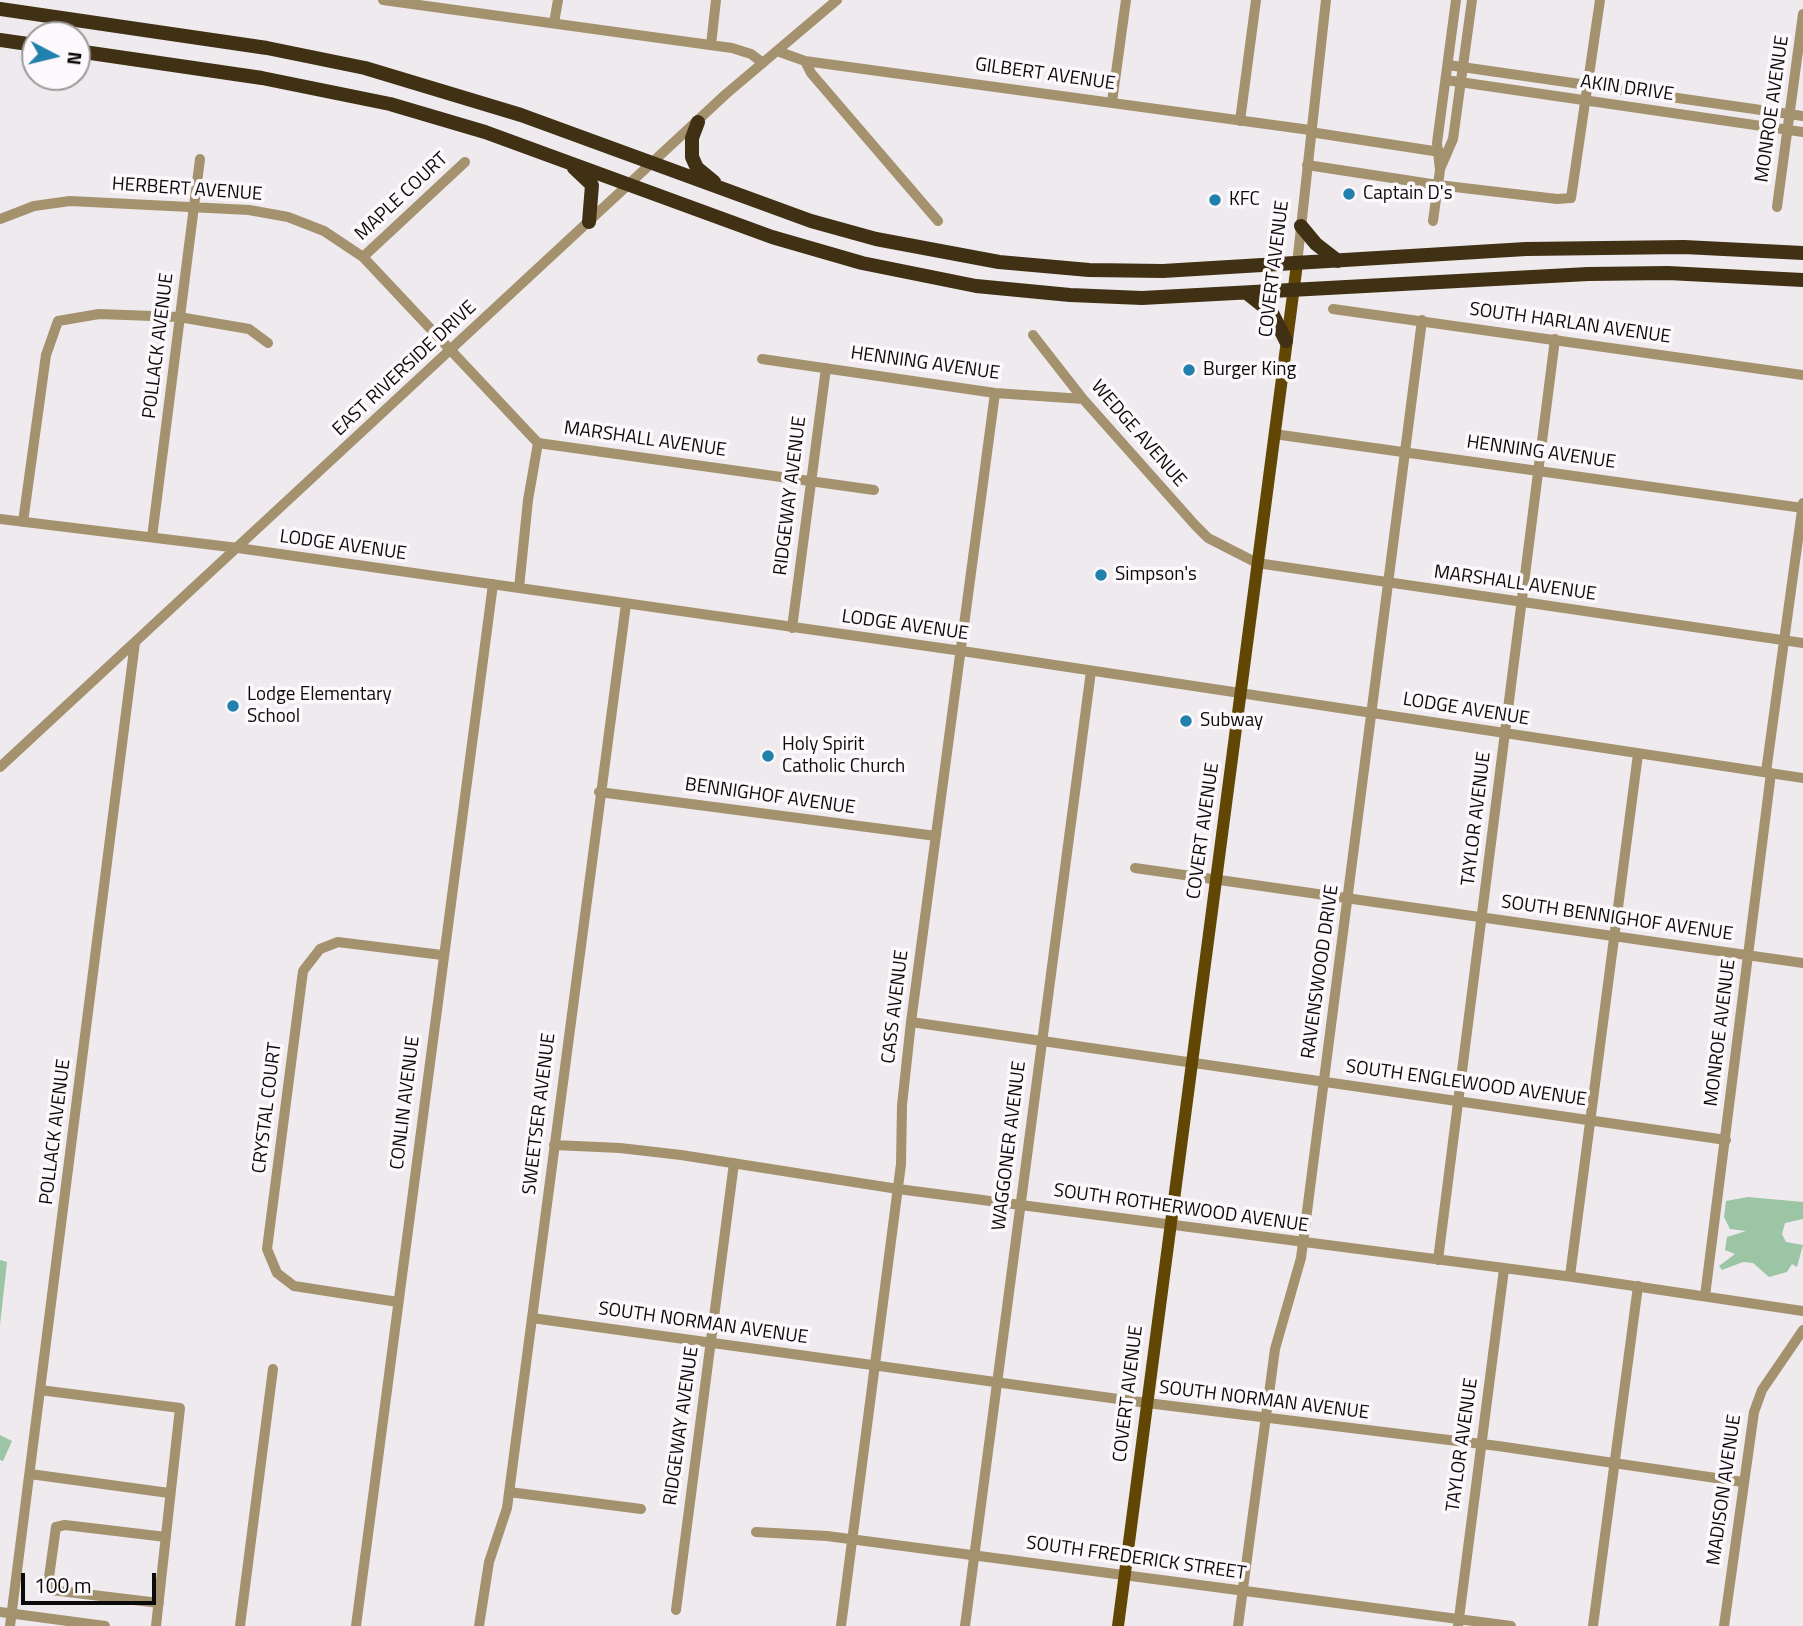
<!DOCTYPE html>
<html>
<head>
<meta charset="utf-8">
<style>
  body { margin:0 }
  #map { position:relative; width:1803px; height:1626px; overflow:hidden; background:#eeeaee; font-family:"Titillium Web",sans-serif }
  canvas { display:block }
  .north { position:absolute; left:21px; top:21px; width:70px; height:70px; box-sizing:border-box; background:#fcf8fb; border:2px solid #9c999b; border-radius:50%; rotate:97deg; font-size:19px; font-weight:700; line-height:28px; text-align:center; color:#0c0b0c }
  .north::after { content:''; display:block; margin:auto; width:24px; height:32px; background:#2180ac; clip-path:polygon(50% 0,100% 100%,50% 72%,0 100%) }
  .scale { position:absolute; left:21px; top:1573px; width:135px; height:32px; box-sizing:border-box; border:4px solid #0c0b0c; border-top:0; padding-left:9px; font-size:21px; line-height:24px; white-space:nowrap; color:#0c0b0c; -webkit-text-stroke:5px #fcf8fb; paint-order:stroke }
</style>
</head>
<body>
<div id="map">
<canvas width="1803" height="1626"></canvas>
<div class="north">N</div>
<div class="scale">100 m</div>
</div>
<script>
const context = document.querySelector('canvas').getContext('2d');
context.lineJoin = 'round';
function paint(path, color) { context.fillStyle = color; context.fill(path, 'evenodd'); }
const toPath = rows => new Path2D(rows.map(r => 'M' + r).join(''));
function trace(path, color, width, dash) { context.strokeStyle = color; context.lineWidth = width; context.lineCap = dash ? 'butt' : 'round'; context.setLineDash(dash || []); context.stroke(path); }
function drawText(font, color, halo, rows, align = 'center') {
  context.font = font + ' "Titillium Web",sans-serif'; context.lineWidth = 7; context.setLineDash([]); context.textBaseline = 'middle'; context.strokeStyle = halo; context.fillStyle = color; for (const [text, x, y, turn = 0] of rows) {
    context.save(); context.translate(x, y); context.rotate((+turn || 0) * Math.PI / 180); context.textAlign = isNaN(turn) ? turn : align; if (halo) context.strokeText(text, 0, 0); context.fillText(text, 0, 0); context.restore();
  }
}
paint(toPath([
  [1748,1197,1803,1202,1803,1219,1785,1223,1782,1234,1786,1242,1803,1245,1797,1267,1792,1264,1787,1272,1769,1277,1753,1263,1743,1262,1722,1270,1719,1266,1735,1254,1725,1250,1727,1237,1746,1231,1730,1229,1724,1217,1726,1201],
  [0,1260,7,1262,0,1325],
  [0,1435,12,1441,3,1461,0,1460]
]), '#9cc5a5');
trace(toPath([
  [383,0,732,48,751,54,763,63],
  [554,23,558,0],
  [711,45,716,0],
  [777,51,805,61,1310,130],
  [805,61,811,73,938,221],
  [1448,65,1803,116],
  [1446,80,1803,132],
  [1112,102,1126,0],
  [1240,121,1256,0],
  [1310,132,1440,152],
  [1307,165,1438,185,1557,199,1571,198,1600,0],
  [1440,169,1453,139,1472,0],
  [1777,207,1803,14],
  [0,219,34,206,70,201,249,210,288,217,324,231,363,257,538,443,874,490],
  [1433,221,1440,170,1437,143,1456,0],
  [363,257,465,162],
  [1297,264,1326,0],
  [1333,309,1803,375],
  [1033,335,1083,399,1195,525,1208,538,1257,563,1803,643],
  [762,359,995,393,1083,399],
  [1274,434,1803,508],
  [0,519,238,548,962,651,1803,778],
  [23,522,46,355,58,321,99,314,179,317,249,329,268,343],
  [152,537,200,159],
  [519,588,528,500,538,443],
  [792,628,826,368],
  [0,767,726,94,837,0],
  [1766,772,1803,503],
  [599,792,936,836],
  [1135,868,1803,963],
  [911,1022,1726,1140],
  [554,1145,620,1148,681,1155,898,1189,1573,1277,1803,1311],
  [1438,1260,1555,339],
  [1570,1276,1638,754],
  [1705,1296,1771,773],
  [398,1302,294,1286,277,1273,267,1249,303,971,320,949,338,942,442,955],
  [532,1318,1147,1403,1498,1446,1743,1482],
  [40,1390,180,1408,156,1626],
  [30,1474,169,1493],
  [509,1492,641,1509],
  [756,1532,827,1536,1511,1626],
  [159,1603,51,1590,49,1577,56,1527,65,1525,166,1537],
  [676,1610,734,1163],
  [0,1612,105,1626],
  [10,1626,135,642],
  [240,1626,273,1369],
  [356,1626,493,584],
  [479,1626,489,1562,507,1508,626,604],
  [841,1626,901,1164,902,1105,911,1022,995,393],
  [965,1626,1091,671],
  [1238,1626,1275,1349,1301,1258,1422,320],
  [1458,1626,1504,1269],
  [1593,1626,1638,1286],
  [1724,1626,1754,1412,1762,1390,1803,1330]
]), '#a4916d', 10);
trace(toPath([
  [1118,1626,1297,264]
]), '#624704', 12);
trace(toPath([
  [0,9,267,48,365,68,521,115,811,221,876,239,999,262,1089,270,1163,271,1526,249,1684,247,1803,253],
  [0,40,35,45],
  [77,51,262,78,390,104,485,132,772,237,862,263,976,286,1070,295,1142,298,1588,274,1668,273,1803,280],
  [698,122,692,138,692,157,697,168,714,182],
  [574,168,592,185,589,222],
  [1301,226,1316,244,1338,261],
  [1248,294,1272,313,1286,341]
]), '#403114', 14);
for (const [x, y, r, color] of [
  [1349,194,7,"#2180ac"],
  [1215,200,7,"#2180ac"],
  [1189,370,7,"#2180ac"],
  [1101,575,7,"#2180ac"],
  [233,706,7,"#2180ac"],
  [1186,721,7,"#2180ac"],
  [768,756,7,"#2180ac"]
]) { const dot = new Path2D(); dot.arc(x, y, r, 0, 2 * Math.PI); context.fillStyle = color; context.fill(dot); trace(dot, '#fcf8fb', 2.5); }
drawText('19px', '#0c0b0c', '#fcf8fb', [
  ["GILBERT AVENUE",1045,75,8],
  ["AKIN DRIVE",1627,89,8],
  ["MONROE AVENUE",1773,109,-82],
  ["HERBERT AVENUE",187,190,4],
  ["MAPLE COURT",402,197,-43],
  ["COVERT AVENUE",1275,269,-83],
  ["SOUTH HARLAN AVENUE",1570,324,8],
  ["POLLACK AVENUE",159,346,-83],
  ["HENNING AVENUE",925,364,8],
  ["EAST RIVERSIDE DRIVE",405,369,-43],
  ["WEDGE AVENUE",1138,434,49],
  ["MARSHALL AVENUE",645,440,8],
  ["HENNING AVENUE",1541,453,8],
  ["RIDGEWAY AVENUE",791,496,-83],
  ["LODGE AVENUE",343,546,8],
  ["MARSHALL AVENUE",1515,584,8],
  ["LODGE AVENUE",905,626,8],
  ["LODGE AVENUE",1466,710,9],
  ["BENNIGHOF AVENUE",770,797,8],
  ["TAYLOR AVENUE",1477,819,-83],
  ["COVERT AVENUE",1204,831,-82],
  ["SOUTH BENNIGHOF AVENUE",1617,919,8],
  ["RAVENSWOOD DRIVE",1321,972,-82],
  ["CASS AVENUE",896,1007,-83],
  ["MONROE AVENUE",1721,1033,-83],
  ["SOUTH ENGLEWOOD AVENUE",1466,1084,8],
  ["CONLIN AVENUE",406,1103,-83],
  ["CRYSTAL COURT",268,1108,-83],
  ["SWEETSER AVENUE",540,1114,-83],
  ["POLLACK AVENUE",56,1132,-83],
  ["WAGGONER AVENUE",1010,1146,-83],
  ["SOUTH ROTHERWOOD AVENUE",1181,1209,8],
  ["SOUTH NORMAN AVENUE",703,1324,8],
  ["COVERT AVENUE",1129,1394,-83],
  ["SOUTH NORMAN AVENUE",1264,1401,7],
  ["RIDGEWAY AVENUE",682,1426,-82],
  ["TAYLOR AVENUE",1463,1445,-82],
  ["MADISON AVENUE",1725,1490,-82],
  ["SOUTH FREDERICK STREET",1136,1559,8]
]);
drawText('19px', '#0c0b0c', '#fcf8fb', [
  ["Captain D's",1363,194],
  ["KFC",1229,200],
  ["Burger King",1203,370],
  ["Simpson's",1115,575],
  ["Lodge Elementary",247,695],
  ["School",247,717],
  ["Subway",1200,721],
  ["Holy Spirit",782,745],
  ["Catholic Church",782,767]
], 'left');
</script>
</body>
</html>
